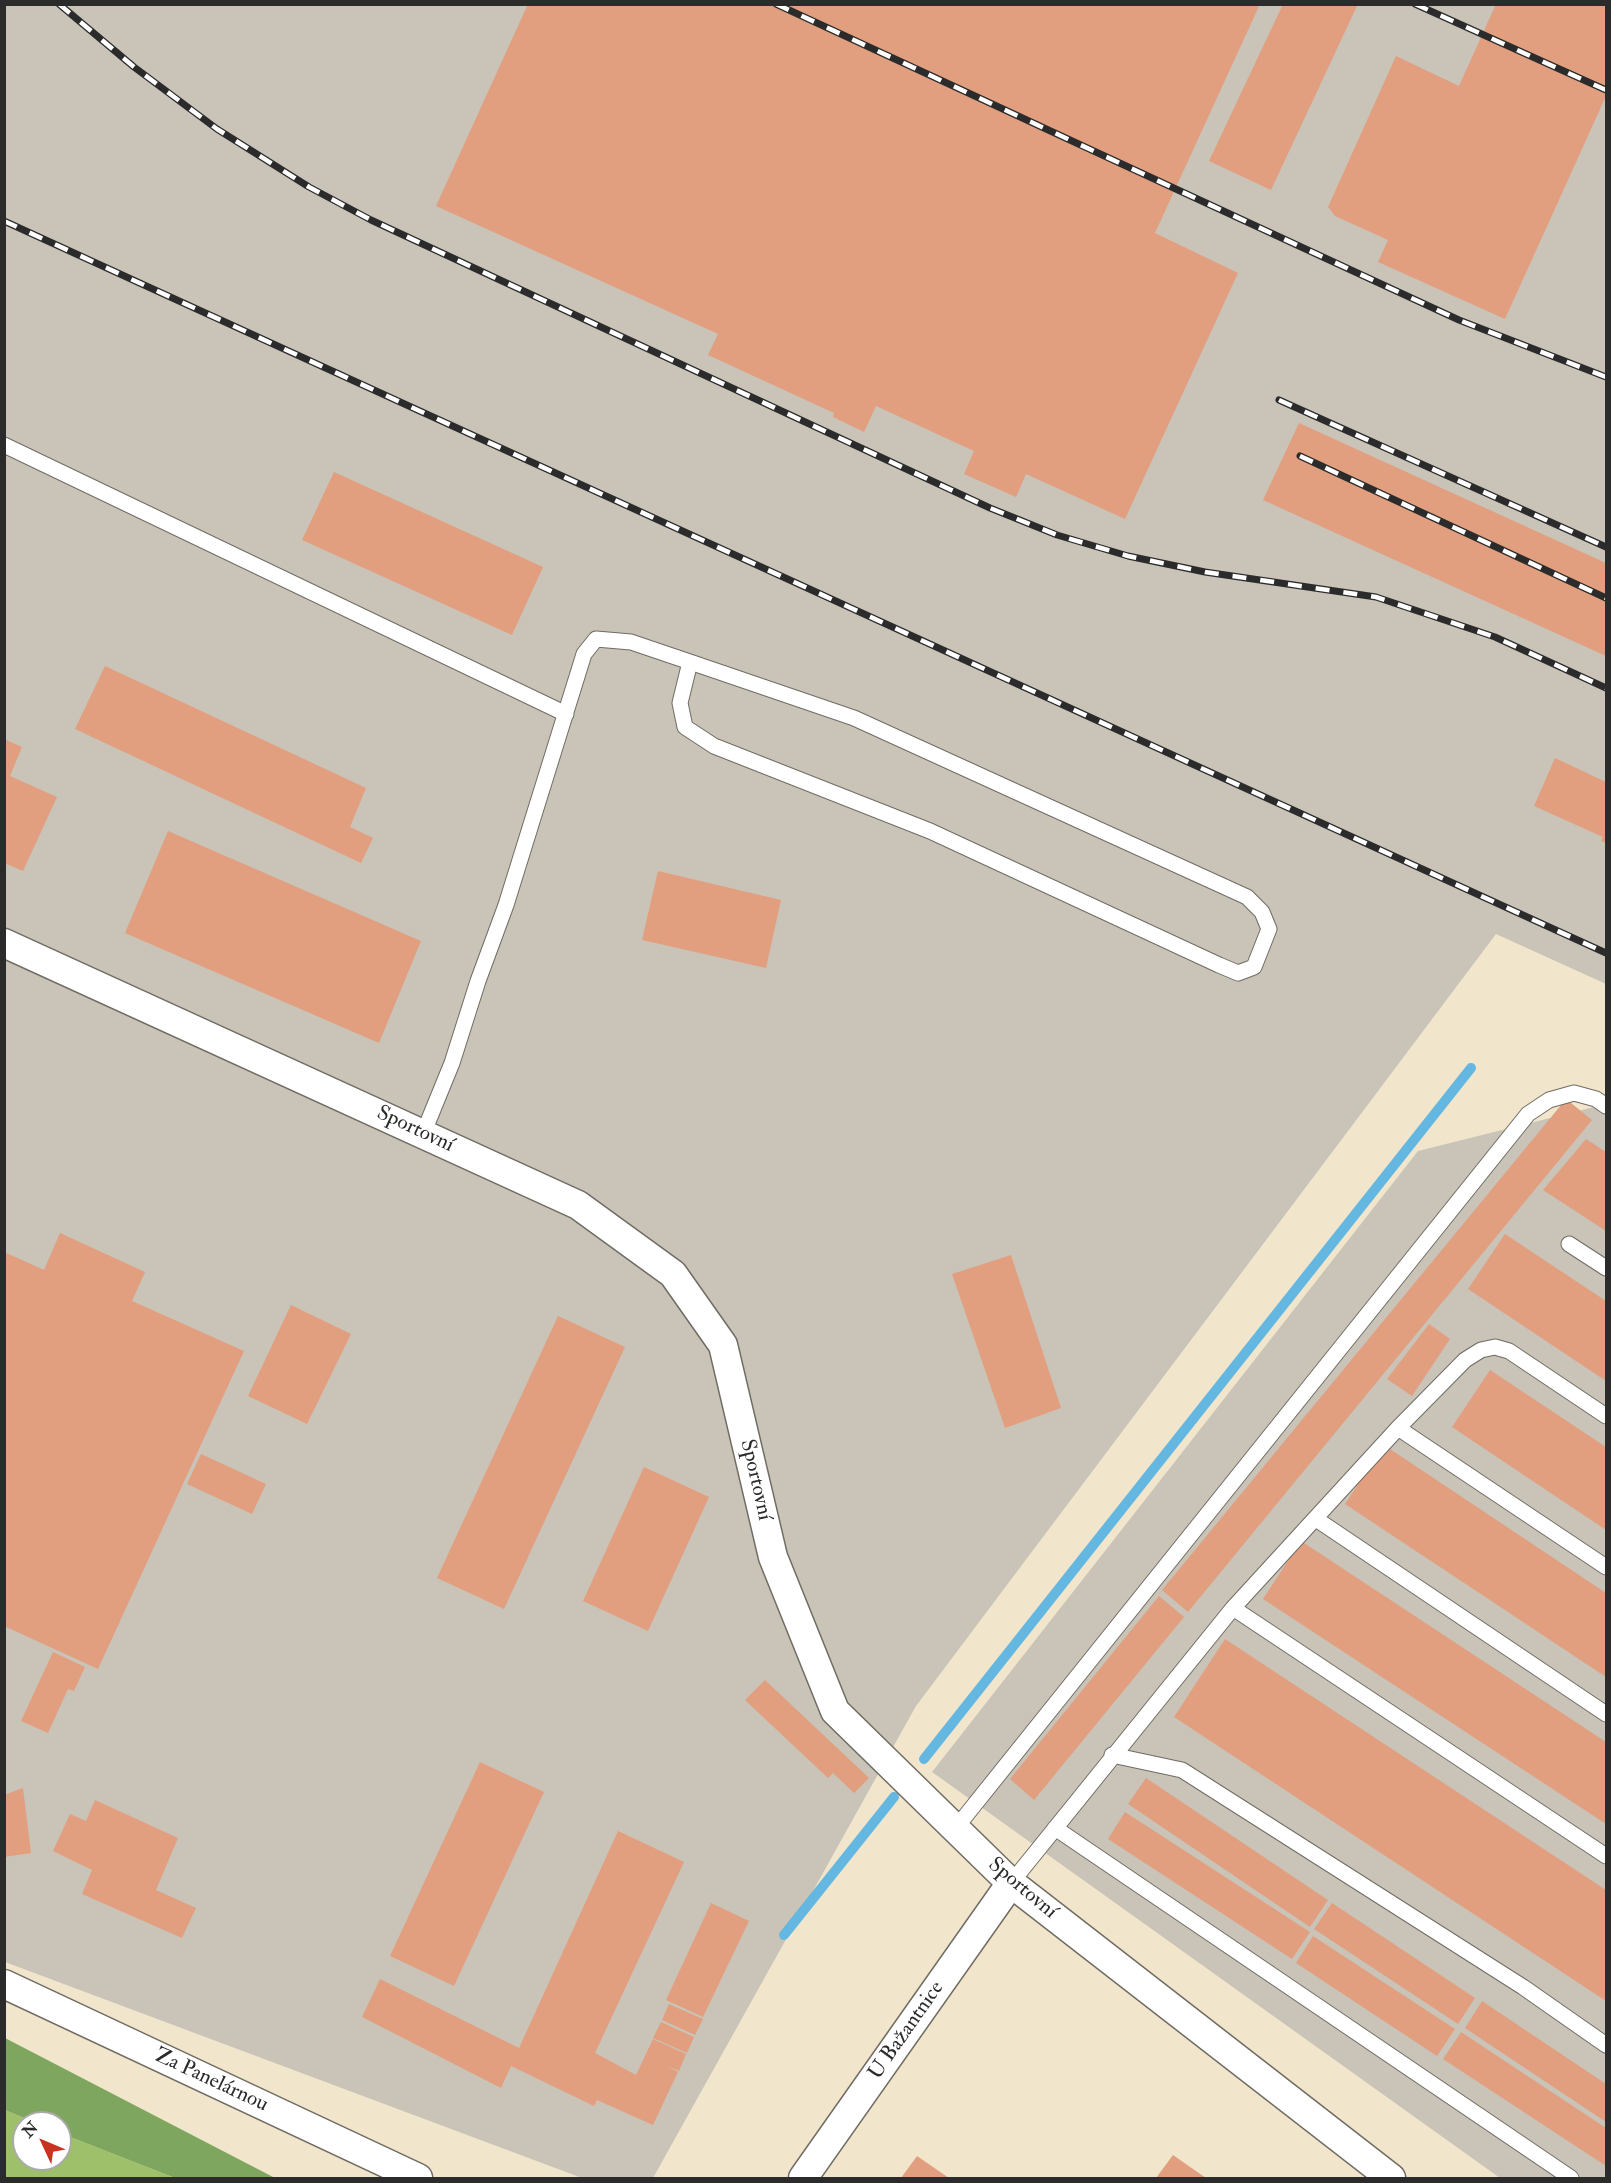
<!DOCTYPE html>
<html>
<head>
<meta charset="utf-8">
<style>
  body { margin:0 }
  #map { position:relative; width:1611px; height:2183px; overflow:hidden; background:#f1e6cc; font-family:"IM FELL Double Pica",serif }
  canvas { display:block }
  .frame { position:absolute; inset:0; border:6px solid #2b2b2b; pointer-events:none }
  .north { position:absolute; left:12px; top:2111px; width:60px; height:60px; box-sizing:border-box; background:#fff; border:2px solid #aaa; border-radius:50%; rotate:314deg; font-size:16px; font-weight:700; line-height:24px; text-align:center; color:#2b2b2b }
  .north::after { content:''; display:block; margin:auto; width:21px; height:27px; background:#c8321e; clip-path:polygon(50% 0,100% 100%,50% 72%,0 100%) }
</style>
</head>
<body>
<div id="map">
<canvas width="1611" height="2183"></canvas>
<div class="frame"></div>
<div class="north">N</div>
</div>
<script>
const context = document.querySelector('canvas').getContext('2d');
context.lineJoin = 'round';
function paint(path, color) { context.fillStyle = color; context.fill(path, 'evenodd'); }
const toPath = rows => new Path2D(rows.map(r => 'M' + r).join(''));
function trace(path, color, width, dash) { context.strokeStyle = color; context.lineWidth = width; context.lineCap = dash ? 'butt' : 'round'; context.setLineDash(dash || []); context.stroke(path); }
function drawText(font, color, halo, rows, align = 'center') {
  context.font = font + ' "IM FELL Double Pica",serif'; context.lineWidth = 4.5; context.setLineDash([]); context.textBaseline = 'middle'; context.strokeStyle = halo; context.fillStyle = color; for (const [text, x, y, turn = 0] of rows) {
    context.save(); context.translate(x, y); context.rotate((+turn || 0) * Math.PI / 180); context.textAlign = isNaN(turn) ? turn : align; if (halo) context.strokeText(text, 0, 0); context.fillText(text, 0, 0); context.restore();
  }
}
paint(toPath([
  [4,5,1606,5,1606,984,1496,934,916,1706,653,2178,582,2178,5,1962],
  [1606,1104,1606,2178,1500,2178,932,1772,1418,1151]
]), '#c9c3b8');
paint(toPath([
  [5,2110,36,2123,24,2123,24,2159,60,2159,60,2133,175,2178,5,2178]
]), '#9ec06a');
paint(toPath([
  [5,2038,275,2178,175,2178,60,2133,60,2123,36,2123,5,2110]
]), '#7ea65e');
trace(toPath([
  [924,1759,1471,1068],
  [784,1935,894,1797]
]), '#64b7e0', 10);
paint(toPath([
  [528,4,1260,4,1155,233,1238,273,1125,519,1026,474,1016,497,964,474,974,451,876,406,864,432,833,417,834,413,708,355,718,334,436,206],
  [1283,4,1357,6,1271,190,1209,161],
  [1496,4,1606,4,1606,96,1505,319,1378,262,1388,240,1335,216,1328,207,1396,56,1459,86],
  [1299,423,1606,563,1606,656,1263,500],
  [334,472,543,567,512,635,302,540],
  [105,666,366,788,350,827,373,838,361,863,75,729],
  [4,739,22,747,10,776,57,797,23,871,4,863],
  [1555,758,1606,782,1606,843,1601,841,1603,837,1534,806],
  [168,831,421,941,379,1043,125,933],
  [658,871,781,900,766,968,642,940],
  [1566,1099,1592,1120,1188,1612,1162,1590],
  [1586,1139,1606,1152,1606,1231,1543,1190],
  [60,1233,145,1272,132,1301,244,1351,98,1669,4,1626,4,1252,44,1270],
  [1505,1234,1606,1301,1606,1381,1468,1289],
  [1011,1255,1061,1408,1005,1428,952,1274],
  [291,1305,351,1334,307,1424,248,1396],
  [558,1316,625,1347,504,1609,437,1578],
  [1429,1324,1450,1339,1412,1396,1387,1379],
  [1490,1370,1606,1447,1606,1530,1452,1427],
  [1384,1445,1606,1593,1606,1677,1345,1504],
  [201,1454,266,1484,252,1514,187,1484],
  [644,1467,709,1497,648,1631,583,1601],
  [1301,1541,1606,1742,1606,1824,1263,1599],
  [1159,1596,1184,1617,1034,1800,1010,1779],
  [1225,1639,1606,1890,1606,2001,1174,1717],
  [53,1652,85,1667,74,1691,68,1689,48,1733,21,1721],
  [765,1680,869,1778,854,1793,833,1773,828,1778,745,1700],
  [480,1762,544,1792,454,1986,390,1956],
  [1146,1778,1328,1900,1310,1927,1128,1804],
  [23,1788,31,1853,4,1857,4,1795],
  [95,1800,178,1838,156,1890,196,1908,182,1938,82,1894,92,1870,53,1851,70,1814,86,1821],
  [1125,1812,1310,1932,1292,1959,1108,1839],
  [618,1831,684,1862,595,2053,636,2075,653,2039,686,2054,679,2071,667,2066,678,2072,653,2125,597,2100,594,2106,511,2066,501,2088,362,2017,380,1979,519,2048],
  [711,1903,749,1921,703,2017,666,2000],
  [1332,1903,1475,1998,1458,2024,1314,1929],
  [1313,1936,1455,2029,1437,2056,1296,1963],
  [1482,2001,1606,2084,1606,2122,1465,2028],
  [669,2004,703,2019,695,2035,662,2020],
  [661,2022,694,2037,687,2053,653,2038],
  [1461,2032,1606,2128,1606,2166,1443,2059],
  [1173,2155,1206,2178,1156,2178],
  [917,2156,949,2178,901,2178]
]), '#e29f7f');
const service = toPath([
  [4,445,566,714],
  [423,1134,452,1063,478,981,506,905,584,654,596,639,631,642,690,662,854,718,1247,897,1262,912,1269,929,1254,967,1238,973,1219,965,930,831,714,746,685,727,680,703,690,662],
  [1569,1244,1606,1268],
  [1398,1428,1606,1567],
  [1316,1519,1606,1714],
  [1233,1608,1606,1856],
  [1112,1755,1182,1770,1523,1987,1606,2045],
  [1055,1828,1571,2178],
  [955,1829,1528,1114,1549,1100,1574,1093,1596,1099,1606,1106],
  [1011,1883,1233,1608,1398,1428,1465,1360,1481,1350,1495,1347,1509,1351,1606,1416]
]);
const minor = toPath([
  [4,943,578,1205,673,1274,723,1345,773,1557,835,1711,1011,1883,1391,2178],
  [4,1984,418,2178],
  [803,2178,1011,1883]
]);
trace(service, '#706c63', 17);
trace(minor, '#706c63', 31);
trace(service, '#fff', 15);
trace(minor, '#fff', 28);
const rail = toPath([
  [59,4,134,67,217,129,309,187,371,220,990,508,1057,535,1128,556,1205,572,1376,597,1495,637,1606,688],
  [776,4,1459,320,1606,377],
  [1415,4,1606,90],
  [4,221,1606,953],
  [1279,400,1606,547],
  [1300,456,1606,598]
]);
trace(rail, '#2b2b2b', 7);
trace(rail, '#fff', 4.5, [14]);
drawText('21px', '#2b2b2b', '#fff', [
  ["Sportovní",415,1130,25],
  ["Sportovní",755,1480,77],
  ["Sportovní",1022,1889,40],
  ["U Bažantnice",907,2031,-55],
  ["Za Panelárnou",211,2081,25]
]);
</script>
</body>
</html>
